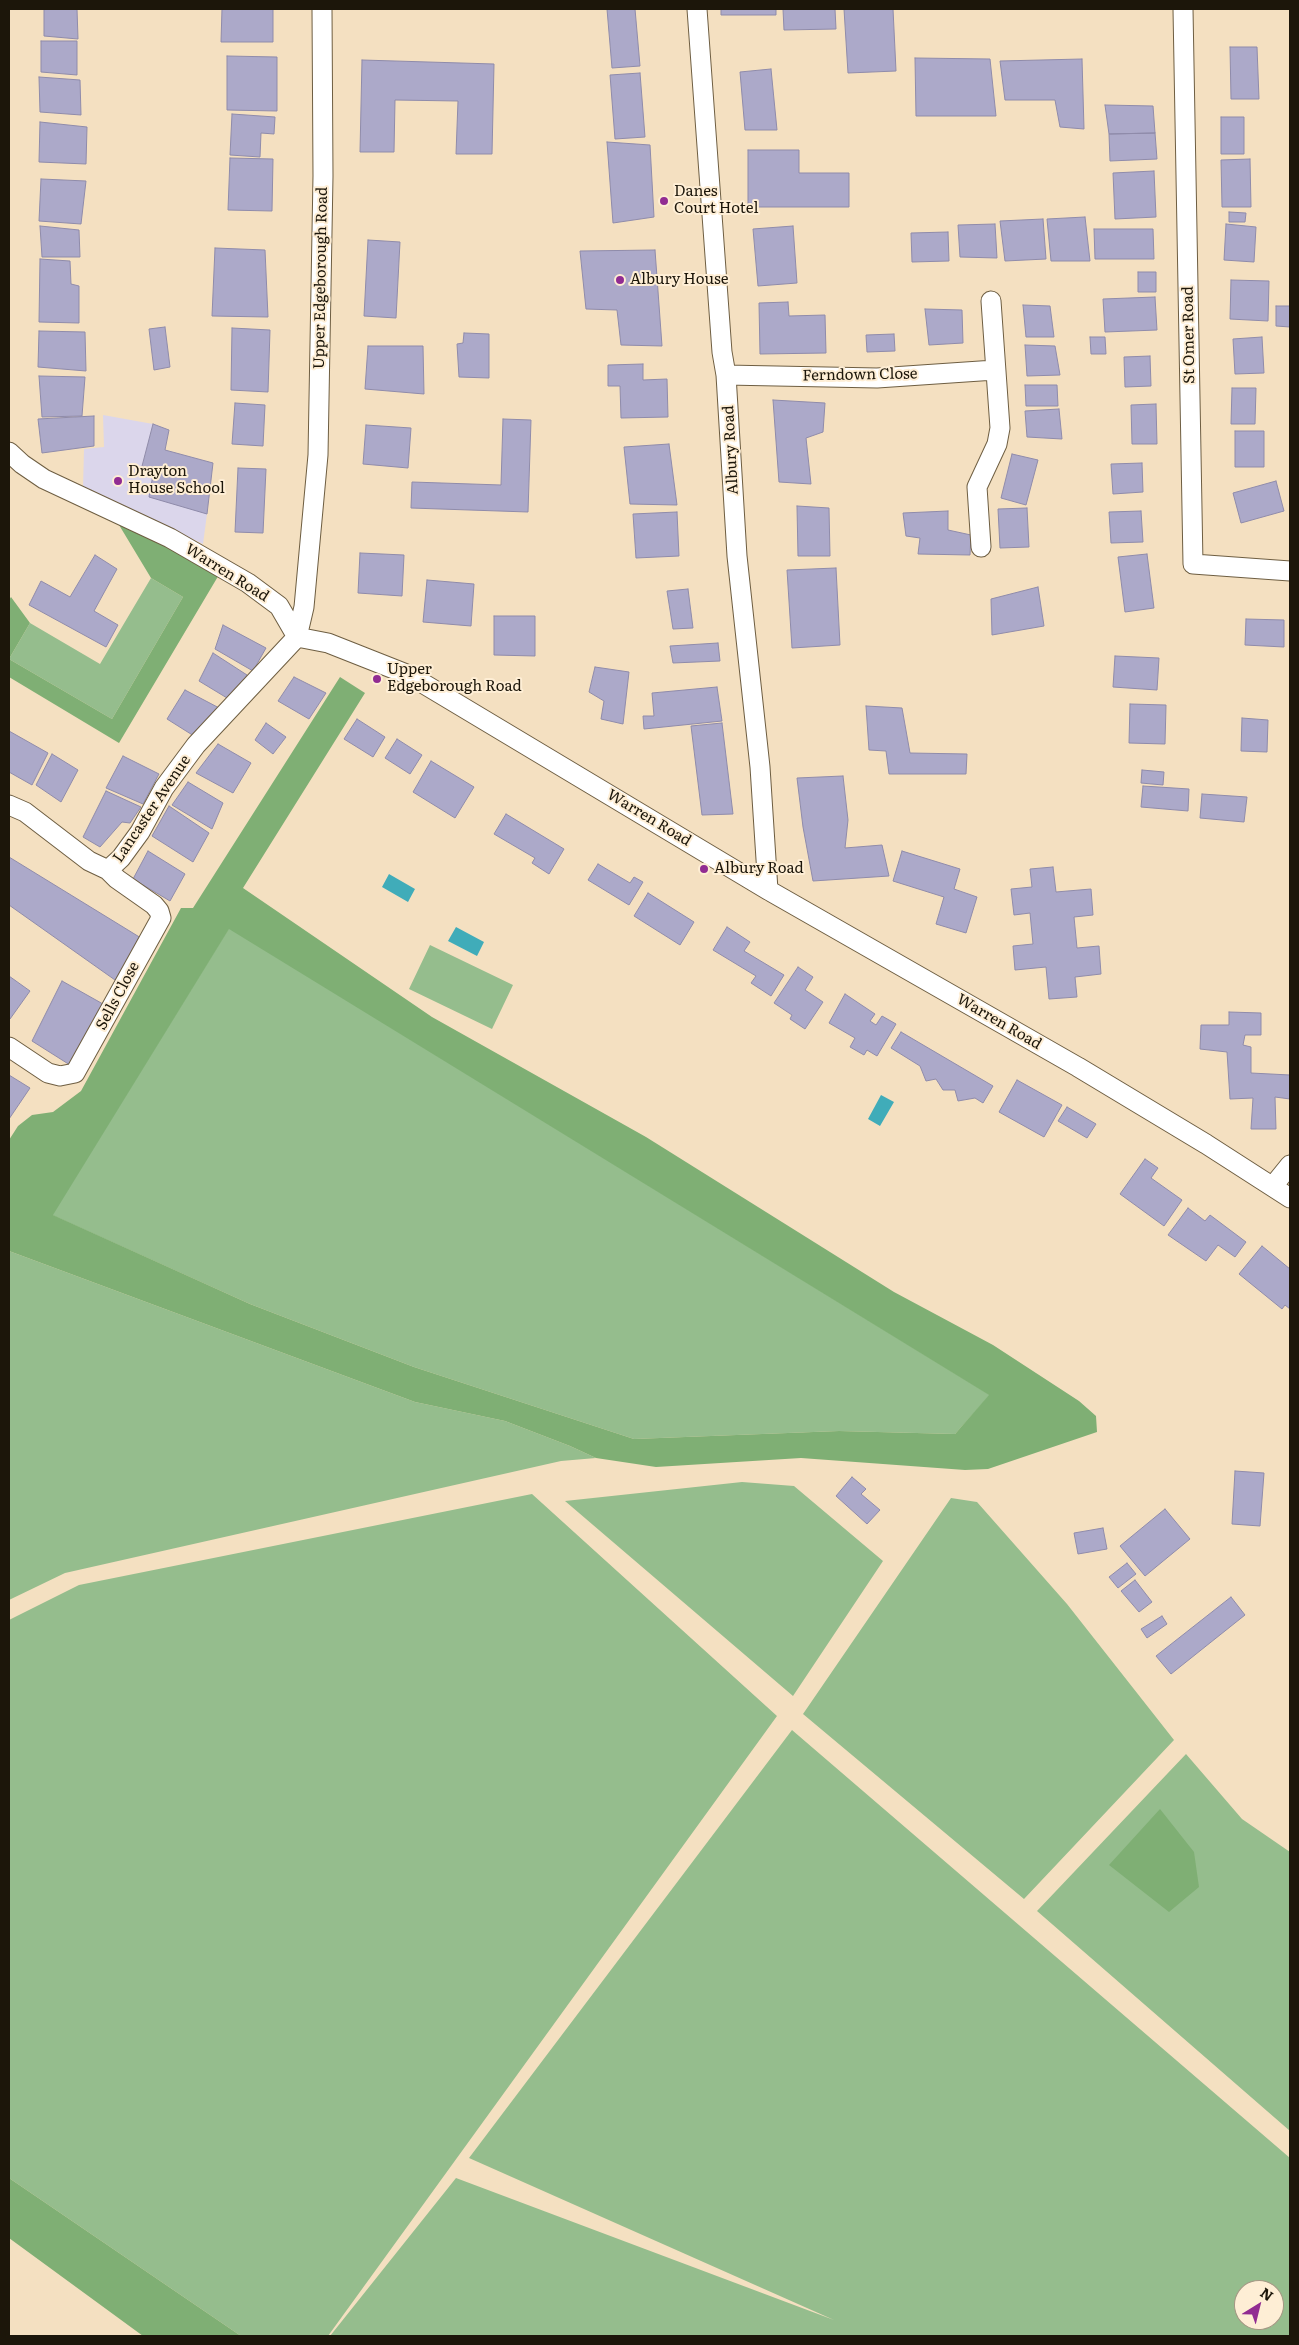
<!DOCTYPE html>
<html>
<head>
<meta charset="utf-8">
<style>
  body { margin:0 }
  #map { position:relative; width:1299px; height:2345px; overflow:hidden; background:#f4e0c1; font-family:Literata,serif }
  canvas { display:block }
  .frame { position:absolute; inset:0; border:10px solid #1c160a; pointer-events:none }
  .north { position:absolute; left:1234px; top:2280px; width:50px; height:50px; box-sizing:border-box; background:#feeed5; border:1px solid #a49884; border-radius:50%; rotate:36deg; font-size:14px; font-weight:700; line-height:20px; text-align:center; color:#1c160a }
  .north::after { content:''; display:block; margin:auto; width:18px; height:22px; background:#912c92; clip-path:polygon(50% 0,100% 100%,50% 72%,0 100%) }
</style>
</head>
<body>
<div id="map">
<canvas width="1299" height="2345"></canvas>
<div class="frame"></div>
<div class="north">N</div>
</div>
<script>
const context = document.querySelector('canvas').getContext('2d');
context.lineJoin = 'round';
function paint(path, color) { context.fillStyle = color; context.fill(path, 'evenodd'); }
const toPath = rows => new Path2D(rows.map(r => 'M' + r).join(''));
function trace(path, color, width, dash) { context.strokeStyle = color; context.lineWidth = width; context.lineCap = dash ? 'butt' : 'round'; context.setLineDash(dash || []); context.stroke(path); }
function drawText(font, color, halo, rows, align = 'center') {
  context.font = font + ' Literata,serif'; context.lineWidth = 4; context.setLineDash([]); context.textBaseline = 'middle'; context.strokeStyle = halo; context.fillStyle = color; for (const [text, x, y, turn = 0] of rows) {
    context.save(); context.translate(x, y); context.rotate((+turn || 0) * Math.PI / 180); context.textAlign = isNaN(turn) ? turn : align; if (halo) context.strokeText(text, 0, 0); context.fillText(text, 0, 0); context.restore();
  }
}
paint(toPath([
  [103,415,153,424,141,470,153,475,207,514,203,544,83,488,84,449,104,447]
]), '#dbd6eb');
paint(toPath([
  [151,578,183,597,112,719,9,659,30,623,100,664],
  [229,928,990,1395,955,1434,839,1431,634,1439,414,1367,250,1304,52,1215],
  [430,945,513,985,492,1029,409,989],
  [9,1251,415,1402,505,1421,570,1446,596,1458,561,1461,65,1573,9,1600],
  [742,1482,794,1486,883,1561,793,1696,565,1501],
  [532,1494,777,1716,328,2336,241,2336,9,2178,9,1620,79,1585],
  [951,1498,977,1502,1067,1604,1174,1740,1024,1899,803,1714],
  [792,1730,1290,2158,1290,2336,330,2336,456,2178,834,2320,469,2158],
  [1244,2290,1274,2290,1274,2320,1244,2320],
  [1186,1754,1242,1819,1290,1852,1290,2131,1037,1911]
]), '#95bd8d');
paint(toPath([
  [110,510,223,568,119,743,9,677,9,600,11,597,30,623,9,659,112,719,183,597,151,578],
  [340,677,365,693,243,888,432,1017,646,1137,894,1292,993,1345,1079,1401,1096,1416,1097,1432,988,1469,965,1470,801,1458,656,1467,596,1458,570,1446,505,1421,415,1402,9,1251,9,1140,18,1126,32,1115,53,1112,81,1091,181,908,193,908],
  [229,929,989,1395,955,1434,839,1431,634,1439,414,1367,250,1304,53,1215],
  [1160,1809,1194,1852,1199,1887,1169,1912,1109,1865],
  [9,2178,241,2336,143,2336,9,2238]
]), '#7faf74');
paint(toPath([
  [389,874,415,889,408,902,382,887],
  [456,927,484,942,477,956,448,941],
  [881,1095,894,1102,880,1126,868,1119]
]), '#40acb9');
const building = toPath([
  [44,9,77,9,78,39,44,36,44,9],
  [222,9,273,9,273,42,221,42,222,9],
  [607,9,635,9,640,66,612,68,607,9],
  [721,9,776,9,776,15,721,15,721,9],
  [783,9,835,9,836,29,784,30,783,9],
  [844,9,893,9,896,71,848,73,844,9],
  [41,41,77,41,77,75,41,72,41,41],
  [1230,47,1257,47,1259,99,1231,99,1230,47],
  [227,56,277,57,277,111,227,110,227,56],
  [915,58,990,59,996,116,916,116,915,58],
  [1082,59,1084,129,1060,127,1055,100,1005,100,1000,61,1082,59],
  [362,60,494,64,492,154,456,154,458,101,395,100,394,152,360,152,362,60],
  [771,69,777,130,745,130,740,72,771,69],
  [640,73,645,137,615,139,610,75,640,73],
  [39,77,80,80,81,115,40,112,39,77],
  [1105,105,1153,106,1155,133,1109,134,1105,105],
  [232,114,275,117,274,134,261,133,260,157,230,155,232,114],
  [1221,117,1244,117,1244,154,1221,154,1221,117],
  [40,122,87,127,86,164,39,162,40,122],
  [1155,133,1157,159,1110,161,1109,134,1155,133],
  [607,142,650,145,654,217,613,223,607,142],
  [748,150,799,150,799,173,849,173,849,207,748,207,748,150],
  [230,158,273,159,272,211,228,210,230,158],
  [1250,159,1251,207,1222,207,1221,160,1250,159],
  [1154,171,1156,217,1115,219,1113,173,1154,171],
  [41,179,86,181,81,224,39,221,41,179],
  [1229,212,1246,213,1245,222,1229,222,1229,212],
  [1085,217,1090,261,1051,261,1047,219,1085,217],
  [1043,219,1046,259,1005,261,1000,221,1043,219],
  [995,224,997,258,960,257,958,225,995,224],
  [1226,224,1256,227,1254,262,1224,260,1226,224],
  [40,226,79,230,80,257,42,257,40,226],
  [793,226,797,283,758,286,753,229,793,226],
  [1094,229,1153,229,1154,259,1095,259,1094,229],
  [948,232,949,261,912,262,911,233,948,232],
  [368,240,400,242,396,318,364,316,368,240],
  [215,248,265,250,268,317,212,316,215,248],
  [655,250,662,346,621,345,617,310,586,309,580,251,655,250],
  [40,259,70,261,71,284,79,286,79,323,39,322,40,259],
  [1138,272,1156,272,1156,292,1138,292,1138,272],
  [1231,280,1269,281,1268,321,1230,319,1231,280],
  [1155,297,1157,330,1105,332,1103,299,1155,297],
  [788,302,789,316,825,315,826,353,760,354,759,303,788,302],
  [1023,305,1050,306,1054,337,1026,337,1023,305],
  [1276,306,1290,306,1290,327,1276,326,1276,306],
  [925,309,962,310,963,343,929,345,925,309],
  [165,327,170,367,154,370,149,329,165,327],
  [232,328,270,330,268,392,231,390,232,328],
  [39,331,85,332,86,371,38,367,39,331],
  [464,333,489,334,489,378,459,377,457,344,463,343,464,333],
  [894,334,895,351,867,352,866,335,894,334],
  [1090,337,1105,337,1106,354,1091,354,1090,337],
  [1262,337,1264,373,1235,374,1233,339,1262,337],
  [1025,345,1055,346,1060,375,1027,376,1025,345],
  [368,346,423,346,424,394,365,389,368,346],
  [1150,356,1151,386,1125,387,1124,357,1150,356],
  [643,364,643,380,667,379,668,417,621,418,620,386,608,386,608,365,643,364],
  [39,376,85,377,82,416,42,417,39,376],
  [1025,385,1057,385,1058,406,1026,406,1025,385],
  [1232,388,1256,388,1255,424,1231,424,1232,388],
  [773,400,825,403,823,432,806,438,811,484,779,482,773,400],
  [235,403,265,405,263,446,232,444,235,403],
  [1156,404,1157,444,1132,444,1131,405,1156,404],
  [1059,409,1062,439,1027,437,1025,411,1059,409],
  [94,416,94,446,42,453,38,419,94,416],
  [503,419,531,420,528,512,411,508,412,482,501,485,503,419],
  [153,424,169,430,165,450,213,463,207,514,149,497,153,475,141,470,153,424],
  [366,425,411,428,408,468,363,464,366,425],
  [1235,431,1264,431,1264,467,1235,467,1235,431],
  [669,444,677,505,630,504,624,447,669,444],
  [1012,454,1038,460,1026,505,1001,498,1012,454],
  [1142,463,1143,492,1113,494,1111,464,1142,463],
  [238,468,266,469,263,533,235,532,238,468],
  [1276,481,1284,511,1241,523,1233,493,1276,481],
  [797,506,829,508,830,556,798,556,797,506],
  [1027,508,1029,547,1000,548,998,509,1027,508],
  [948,511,948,530,971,535,970,555,918,554,920,538,906,536,903,513,948,511],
  [1141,511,1143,542,1111,543,1109,512,1141,511],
  [677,512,679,556,636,558,633,514,677,512],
  [360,553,404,555,402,596,358,593,360,553],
  [1147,554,1154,608,1125,612,1118,557,1147,554],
  [95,555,117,569,94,611,118,625,106,647,29,605,41,581,70,597,95,555],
  [836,568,840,645,792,648,787,570,836,568],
  [427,580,474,584,471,626,423,622,427,580],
  [1038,587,1044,626,992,635,991,599,1038,587],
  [688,589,693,628,673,629,667,591,688,589],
  [494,616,535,616,535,656,494,655,494,616],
  [1246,619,1284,620,1284,647,1245,645,1246,619],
  [223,625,266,648,253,671,215,649,223,625],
  [718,643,720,661,673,663,670,646,718,643],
  [213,653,247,675,232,701,199,681,213,653],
  [1115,656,1159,658,1157,690,1113,687,1115,656],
  [595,667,629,672,623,724,601,719,604,701,589,692,595,667],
  [294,677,326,693,309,719,278,701,294,677],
  [717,687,722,721,644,729,643,716,654,716,652,693,717,687],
  [185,690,223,710,194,736,167,719,185,690],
  [1130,704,1166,705,1165,744,1129,743,1130,704],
  [866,706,902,708,910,753,967,754,966,774,889,774,886,751,869,750,866,706],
  [1242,718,1268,720,1267,752,1241,751,1242,718],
  [357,719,385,737,373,757,344,739,357,719],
  [266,723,286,737,273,754,255,740,266,723],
  [722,723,733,814,702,815,691,726,722,723],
  [9,731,48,753,32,785,9,772,9,731],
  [397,739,422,755,410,774,385,758,397,739],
  [218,744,251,763,233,793,196,773,218,744],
  [52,754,78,770,61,802,36,785,52,754],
  [123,756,159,774,143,804,106,788,123,756],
  [431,761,474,787,455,818,413,792,431,761],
  [1142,770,1164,772,1163,785,1141,783,1142,770],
  [843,776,848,820,845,848,882,845,889,876,813,881,803,827,797,778,843,776],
  [188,782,223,803,212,829,172,805,188,782],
  [1143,786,1189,789,1188,811,1141,807,1143,786],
  [106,791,141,807,130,823,122,822,100,847,83,837,106,791],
  [1202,794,1247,797,1244,822,1200,818,1202,794],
  [169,806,209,833,193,862,152,836,169,806],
  [506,814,564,849,549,874,532,863,535,858,494,834,506,814],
  [148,851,185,874,170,901,133,879,148,851],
  [902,851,960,869,954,889,977,897,966,933,936,924,944,897,893,881,902,851],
  [9,857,141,938,115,980,9,905,9,857],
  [598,864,630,883,634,877,643,882,629,905,588,880,598,864],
  [1053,867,1056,892,1091,889,1093,915,1074,917,1077,948,1099,946,1101,974,1075,977,1077,997,1049,999,1046,967,1015,970,1013,946,1033,944,1030,913,1014,915,1011,889,1032,887,1030,869,1053,867],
  [648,893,694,922,680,945,634,916,648,893],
  [727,927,750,942,744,951,784,975,771,996,751,983,756,976,713,950,727,927],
  [798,967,813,977,805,990,823,1002,805,1029,790,1019,792,1015,774,1003,798,967],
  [9,976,30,991,10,1019,9,1018,9,976],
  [62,981,103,1004,70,1065,32,1041,62,981],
  [845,994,875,1014,870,1021,876,1025,882,1016,896,1024,877,1056,867,1050,864,1055,850,1047,855,1038,829,1023,845,994],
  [1229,1012,1261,1013,1261,1035,1245,1035,1243,1045,1251,1047,1251,1073,1290,1075,1290,1099,1275,1097,1276,1129,1251,1129,1253,1098,1230,1099,1227,1052,1200,1049,1201,1025,1229,1025,1229,1012],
  [901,1032,993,1086,983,1103,975,1098,958,1101,955,1090,943,1090,936,1079,926,1081,920,1066,891,1048,901,1032],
  [9,1075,30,1088,9,1119,9,1075],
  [1017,1080,1062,1105,1044,1137,999,1112,1017,1080],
  [1067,1107,1096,1124,1087,1138,1058,1121,1067,1107],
  [1145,1159,1158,1168,1151,1178,1182,1200,1164,1226,1120,1194,1145,1159],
  [1188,1208,1205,1221,1210,1215,1246,1242,1235,1257,1218,1245,1206,1261,1168,1235,1188,1208],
  [1262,1246,1290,1269,1290,1309,1285,1305,1282,1309,1239,1274,1262,1246],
  [1235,1471,1264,1473,1260,1526,1232,1524,1235,1471],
  [852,1477,866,1489,861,1494,880,1510,867,1524,836,1496,852,1477],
  [1165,1509,1190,1539,1145,1576,1120,1546,1165,1509],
  [1103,1528,1107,1549,1078,1554,1074,1533,1103,1528],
  [1127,1563,1136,1574,1118,1588,1109,1577,1127,1563],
  [1135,1580,1152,1602,1139,1612,1121,1591,1135,1580],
  [1231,1597,1245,1615,1171,1674,1156,1656,1231,1597],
  [1162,1616,1167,1624,1147,1638,1141,1629,1162,1616]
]);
paint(building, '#aca9c9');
trace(building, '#8f8baa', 1);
const minor = toPath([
  [697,9,722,352,726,375,737,556,760,767,768,890],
  [1183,9,1193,564,1290,571],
  [726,375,877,378,995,370],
  [9,452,22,464,44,479,170,538,248,583,279,606,297,637,328,643,409,675,768,890,1078,1067,1206,1144,1290,1198],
  [981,547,977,487,997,444,1000,428,991,301],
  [9,805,25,812,89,861,108,870,117,879,154,905,159,911,161,918,75,1073,60,1076,48,1073,9,1047],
  [108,870,121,858,140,832,164,788,196,745,297,637,304,607,318,455,323,176,322,9],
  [1273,1186,1290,1165]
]);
trace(minor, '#6e5e42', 21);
trace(minor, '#fff', 19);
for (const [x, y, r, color] of [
  [664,201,5,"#912c92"],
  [620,280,5,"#912c92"],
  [118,481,5,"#912c92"],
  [377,679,5,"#912c92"],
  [704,869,5,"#912c92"]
]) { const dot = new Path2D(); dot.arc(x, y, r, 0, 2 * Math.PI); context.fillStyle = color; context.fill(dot); trace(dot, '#feeed5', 2); }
drawText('15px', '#1c160a', '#feeed5', [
  ["Danes",674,192],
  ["Court Hotel",674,209],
  ["Albury House",630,280],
  ["Drayton",128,472],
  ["House School",128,489],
  ["Upper",387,670],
  ["Edgeborough Road",387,687],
  ["Albury Road",714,869]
], 'left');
drawText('15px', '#1c160a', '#feeed5', [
  ["Upper Edgeborough Road",321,278,-89],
  ["St Omer Road",1189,335,-91],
  ["Ferndown Close",860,375,-1],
  ["Albury Road",731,450,-93],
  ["Warren Road",227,573,32],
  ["Lancaster Avenue",152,809,-56],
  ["Warren Road",649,818,31],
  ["Sells Close",118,996,-62],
  ["Warren Road",999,1022,30]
]);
</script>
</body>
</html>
